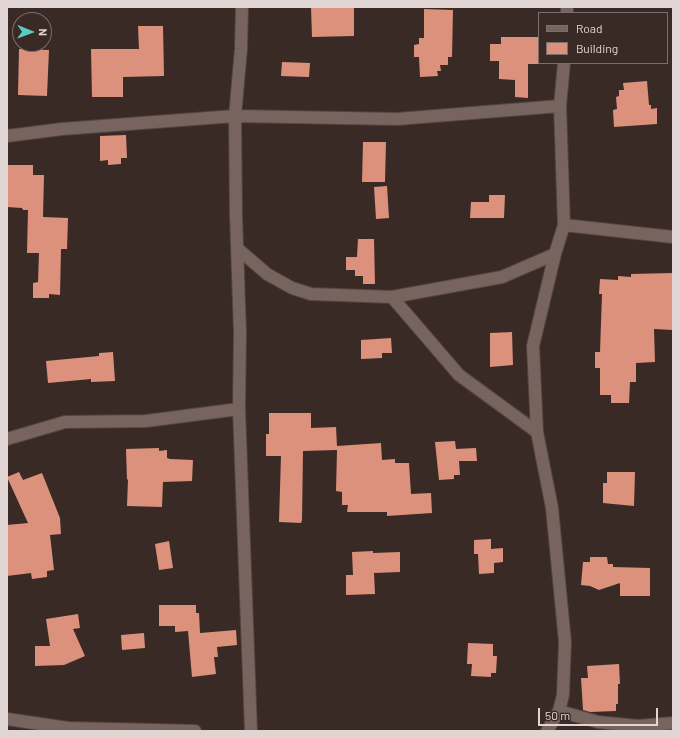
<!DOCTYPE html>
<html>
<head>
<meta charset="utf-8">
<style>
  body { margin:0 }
  #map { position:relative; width:680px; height:738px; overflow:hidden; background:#3a2a25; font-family:Barlow,sans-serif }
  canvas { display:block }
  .frame { position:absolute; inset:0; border:8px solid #e0d5d2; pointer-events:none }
  .legend { position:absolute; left:538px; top:12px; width:130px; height:52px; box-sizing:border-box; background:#3a2a25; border:1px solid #7c6e6a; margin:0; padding:5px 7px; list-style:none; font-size:12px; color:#e0d5d2 }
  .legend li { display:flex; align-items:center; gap:8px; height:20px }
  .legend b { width:20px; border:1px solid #7c6e6a }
  .north { position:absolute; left:12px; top:12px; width:40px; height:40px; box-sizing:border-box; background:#3a2a25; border:1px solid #7c6e6a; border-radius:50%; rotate:91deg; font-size:11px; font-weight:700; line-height:16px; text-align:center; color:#e0d5d2 }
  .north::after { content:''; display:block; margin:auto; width:14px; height:18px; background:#57cec1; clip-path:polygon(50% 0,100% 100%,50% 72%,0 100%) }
  .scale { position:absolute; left:538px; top:708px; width:120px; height:18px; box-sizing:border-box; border:2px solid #e0d5d2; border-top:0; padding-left:5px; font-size:12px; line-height:14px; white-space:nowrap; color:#e0d5d2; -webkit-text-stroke:3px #3a2a25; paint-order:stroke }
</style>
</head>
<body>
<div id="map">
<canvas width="680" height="738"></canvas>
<div class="frame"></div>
<ul class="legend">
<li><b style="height:5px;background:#77645f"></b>Road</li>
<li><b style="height:11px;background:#dc917d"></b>Building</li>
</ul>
<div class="north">N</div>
<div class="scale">50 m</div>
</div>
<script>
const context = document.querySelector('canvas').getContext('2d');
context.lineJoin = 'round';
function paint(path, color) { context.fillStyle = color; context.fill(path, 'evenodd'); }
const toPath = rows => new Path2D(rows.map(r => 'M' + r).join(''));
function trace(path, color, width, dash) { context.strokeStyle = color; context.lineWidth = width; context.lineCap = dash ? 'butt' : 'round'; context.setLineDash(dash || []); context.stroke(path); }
paint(toPath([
  [311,7,354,7,354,36,312,37],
  [424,9,453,10,452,57,448,57,448,65,440,65,441,71,437,71,438,76,420,77,419,57,414,57,414,45,419,44,419,38,424,38],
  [138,26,163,26,164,76,123,77,123,97,92,97,91,49,139,49],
  [501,37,539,37,539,64,528,64,528,98,515,97,515,80,499,79,499,61,490,61,490,44,501,44],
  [19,49,49,50,47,96,18,95],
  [282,62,310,63,309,77,281,76],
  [647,81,649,105,651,105,651,109,657,108,657,124,614,127,613,110,617,109,616,97,619,96,619,90,624,90,623,83],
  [126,135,127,158,121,158,121,164,108,165,108,160,100,161,100,136],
  [363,142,386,142,385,182,362,182],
  [7,165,33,165,33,175,44,175,43,217,68,218,67,249,61,249,60,295,49,294,49,298,33,298,33,283,38,282,39,253,27,253,28,210,23,210,22,208,7,207],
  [387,186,389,218,376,219,374,187],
  [489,195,505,195,504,218,470,218,471,202,489,202],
  [358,239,374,239,375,284,363,284,363,276,355,276,355,270,346,270,346,257,357,257],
  [673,273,673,330,654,329,655,362,636,363,636,382,630,382,629,403,611,403,611,395,600,395,600,368,595,368,595,352,600,352,602,294,599,294,600,279,618,280,618,276,631,277,631,274],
  [512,332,513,365,490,367,490,333],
  [391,338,392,353,382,353,382,358,361,359,361,340],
  [113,352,115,381,91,382,91,379,48,383,46,361,99,356,99,353],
  [269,413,311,413,311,428,336,427,337,446,381,443,382,460,395,459,395,463,409,463,411,494,431,493,432,513,387,516,387,512,347,512,348,505,342,505,342,492,336,491,337,450,303,451,302,520,301,523,279,522,281,456,266,456,266,434,269,434],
  [455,441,456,449,476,448,477,461,459,461,460,475,454,475,454,479,439,480,435,442],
  [159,448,159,451,167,450,167,458,170,459,193,460,192,481,163,482,162,507,127,506,128,479,127,480,126,449],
  [19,472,23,480,42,473,60,518,61,534,50,535,54,570,47,571,47,577,32,579,31,573,7,576,7,525,28,523,7,477],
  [607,472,635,472,634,506,603,503,603,483,607,483],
  [491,539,491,549,503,548,503,562,494,563,494,573,479,574,478,554,474,554,474,540],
  [169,541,173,568,159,570,155,544],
  [373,551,373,553,400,552,400,572,374,573,375,594,346,595,346,575,353,575,352,552],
  [590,557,607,557,608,564,613,564,613,567,650,568,650,596,620,596,620,583,599,590,590,586,581,585,583,562,590,562],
  [159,605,196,605,196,613,199,613,200,633,236,630,237,645,217,647,218,657,214,657,216,674,192,677,188,631,175,632,175,626,159,626],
  [78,614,80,628,73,629,85,656,64,665,35,666,35,646,50,646,46,619],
  [144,633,145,648,122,650,121,635],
  [468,643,493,644,493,656,497,656,496,673,491,673,491,677,471,676,472,664,467,664],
  [619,664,620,684,618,684,618,704,616,704,616,711,590,712,583,710,581,678,588,678,587,666]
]), '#dc917d');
const minor = toPath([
  [242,7,241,49,235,116,236,216,240,333,239,409,251,731],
  [567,7,567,13],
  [7,136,62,129,235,116,397,119,560,106],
  [564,225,673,237],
  [238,249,267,274,292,288,311,294,392,297,502,277,555,254],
  [392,297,459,375,537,432],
  [7,439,65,422,146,421,239,409],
  [559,711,598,722,638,726,673,723],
  [7,719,68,728,195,731],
  [547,731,559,711,563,695,565,642,552,508,537,432,533,346,555,254,564,225,560,106,564,63]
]);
trace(minor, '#534541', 14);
trace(minor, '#77645f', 12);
</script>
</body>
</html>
